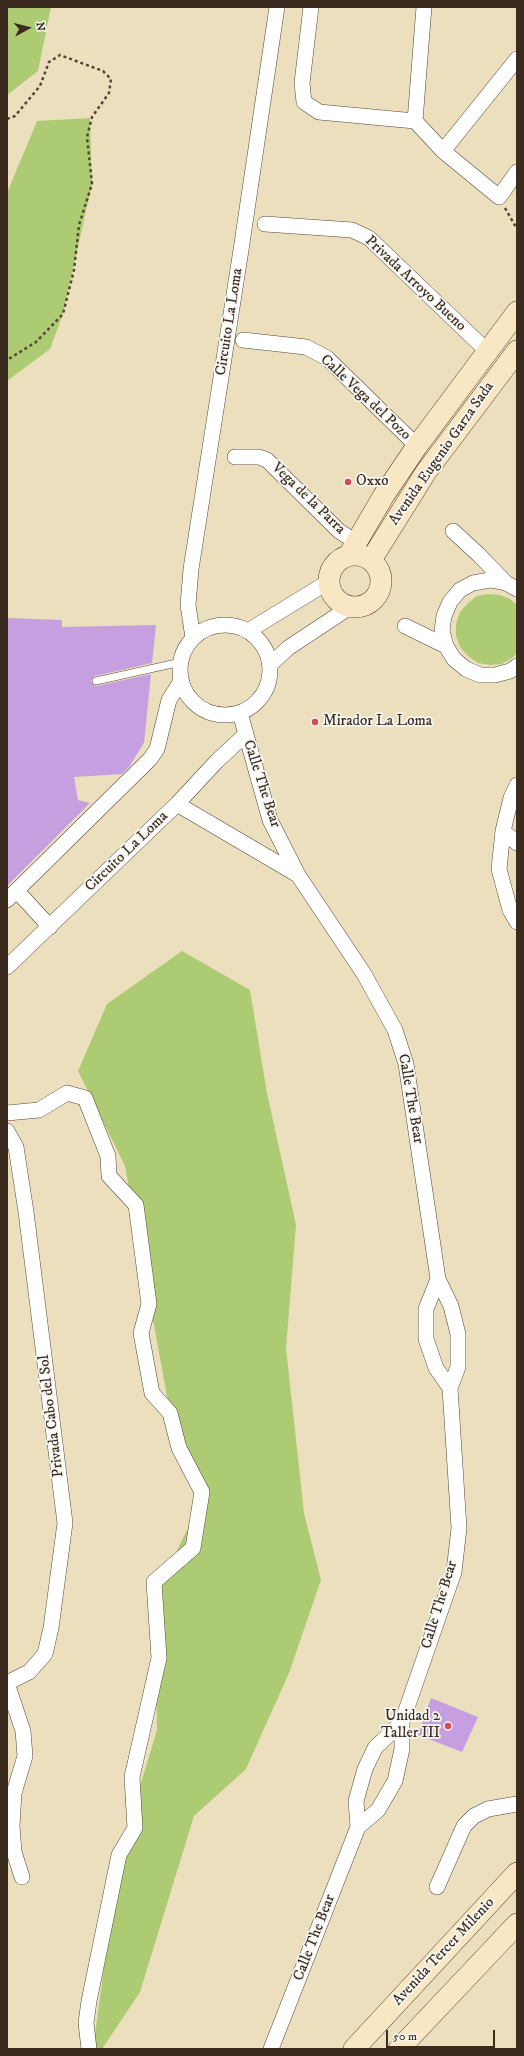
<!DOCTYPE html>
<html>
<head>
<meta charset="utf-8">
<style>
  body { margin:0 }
  #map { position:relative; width:524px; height:2056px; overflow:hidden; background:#ecdfbe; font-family:"IM FELL DW Pica",serif }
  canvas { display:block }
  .frame { position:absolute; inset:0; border:8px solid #3b2a1e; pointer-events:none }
  .north { position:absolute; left:8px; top:8px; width:40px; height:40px; -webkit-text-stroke:3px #f6f6f2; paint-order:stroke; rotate:83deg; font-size:11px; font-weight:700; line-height:16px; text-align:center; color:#3b2a1e }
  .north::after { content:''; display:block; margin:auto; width:14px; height:18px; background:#3b2a1e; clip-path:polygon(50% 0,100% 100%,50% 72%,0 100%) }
  .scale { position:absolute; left:386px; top:2030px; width:109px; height:18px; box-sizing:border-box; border:2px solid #3b2a1e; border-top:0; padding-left:5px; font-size:12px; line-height:14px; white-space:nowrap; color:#3b2a1e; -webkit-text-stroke:3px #f6f6f2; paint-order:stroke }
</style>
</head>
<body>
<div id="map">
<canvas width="524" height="2056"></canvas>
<div class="frame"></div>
<div class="north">N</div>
<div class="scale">50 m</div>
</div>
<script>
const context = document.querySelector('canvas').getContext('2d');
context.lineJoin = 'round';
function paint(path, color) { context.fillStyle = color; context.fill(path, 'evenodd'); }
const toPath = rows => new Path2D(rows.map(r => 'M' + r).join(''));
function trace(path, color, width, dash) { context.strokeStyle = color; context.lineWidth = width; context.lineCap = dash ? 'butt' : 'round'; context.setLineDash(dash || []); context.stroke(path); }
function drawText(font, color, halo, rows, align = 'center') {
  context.font = font + ' "IM FELL DW Pica",serif'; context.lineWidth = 3.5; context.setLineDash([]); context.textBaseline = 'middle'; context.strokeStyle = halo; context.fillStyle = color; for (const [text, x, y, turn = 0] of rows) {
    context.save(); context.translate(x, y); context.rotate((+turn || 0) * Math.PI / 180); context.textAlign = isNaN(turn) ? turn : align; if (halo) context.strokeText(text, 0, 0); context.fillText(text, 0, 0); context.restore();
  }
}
paint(toPath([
  [7,7,51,7,38,71,7,95],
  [90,118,92,184,63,314,50,349,7,381,7,193,37,121],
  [488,594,500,595,510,599,517,605,517,653,512,658,502,664,490,665,478,663,468,656,460,647,456,636,456,624,460,612,468,603,477,596],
  [182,951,250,990,267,1093,296,1225,286,1348,304,1513,321,1580,289,1673,246,1769,194,1816,140,1992,102,2049,93,2049,119,1855,157,1730,155,1596,200,1503,170,1413,125,1166,78,1071,107,1004]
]), '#adcb73');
paint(toPath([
  [7,618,62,620,62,627,156,625,152,663,95,676,91,680,93,685,97,686,151,674,144,743,129,767,122,774,74,777,78,800,90,803,7,886],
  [431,1698,478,1717,462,1752,418,1735]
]), '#c69fe0');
const lane = toPath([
  [96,681,181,662]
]);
const street = toPath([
  [311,7,302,83,304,102,319,112,415,121,443,151,499,197,517,172],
  [415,121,424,7],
  [443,151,517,59],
  [265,224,352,230,369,238,487,351],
  [243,340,306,347,327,358,417,446],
  [235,457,259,457,267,460,339,531,356,542],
  [453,531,479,555,506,583],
  [517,589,506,583,490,580,473,583,460,590,450,602,444,616,442,631,446,646,454,659,466,669,480,675,495,675,510,671,517,666],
  '180 670a45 45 0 1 1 90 0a45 45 0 1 1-90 0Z',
  [405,626,446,646],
  [248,631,328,582],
  [193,638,188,605,191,569,241,250,277,7],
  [270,665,288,648,350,607],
  [240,713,270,820,298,875,364,974,395,1030,406,1064,438,1279,451,1306,458,1334,458,1367,450,1388,459,1528,454,1572,402,1722,402,1749,395,1781,378,1810,358,1827],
  [517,785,511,798,503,831,499,869,510,910,517,922],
  [177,804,298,875],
  [503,831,517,843],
  [17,891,50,927],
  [7,900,150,759,157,749,169,700,181,681],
  [7,967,177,804,217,761,245,735],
  [7,1113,39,1110,67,1093,85,1098,108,1156,109,1176,136,1205,149,1304,141,1333,152,1393,170,1413,179,1448,202,1492,193,1548,154,1582,159,1658,132,1777,135,1828,119,1855,89,2001,86,2023,89,2049],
  [7,1131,16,1147,26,1212,65,1523,51,1628,45,1654,29,1672,7,1683],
  [438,1279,426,1309,426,1339,436,1368,450,1388],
  [7,1683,23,1731,25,1756,14,1793,12,1826,14,1852,22,1877],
  [437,1887,464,1826,474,1816,488,1809,517,1804],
  [271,2049,358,1827,356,1801,365,1769,375,1748,402,1722]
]);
const secondary = toPath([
  '329 581a26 26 0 1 1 52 0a26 26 0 1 1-52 0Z',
  [349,555,384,495,417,446,517,312],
  [371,560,426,472,517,351],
  [354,2049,517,1873],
  [399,2049,517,1924]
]);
trace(lane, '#564536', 8);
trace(street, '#564536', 16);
trace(secondary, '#564536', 22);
trace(toPath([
  [7,119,15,116,40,86,49,62,60,55,103,71,111,79,109,93,92,117,87,137,92,184,79,225,74,270,63,314,36,342,7,360],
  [505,208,517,229]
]), '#564536', 2.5, [3, 3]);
trace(lane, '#fff', 7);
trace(street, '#fff', 15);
trace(secondary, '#f9e7c3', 21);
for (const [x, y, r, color] of [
  [348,482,4,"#d1495b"],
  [315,722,4,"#d1495b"],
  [448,1726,4,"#d1495b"]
]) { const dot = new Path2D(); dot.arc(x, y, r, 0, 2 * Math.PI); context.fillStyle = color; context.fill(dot); trace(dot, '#f6f6f2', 1.5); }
drawText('15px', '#3b2a1e', '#f6f6f2', [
  ["Privada Arroyo Bueno",415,284,43],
  ["Circuito La Loma",230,322,-81],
  ["Calle Vega del Pozo",365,398,43],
  ["Avenida Eugenio Garza Sada",442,454,-55],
  ["Vega de la Parra",308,499,44],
  ["Calle The Bear",261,784,72],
  ["Circuito La Loma",127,852,-44],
  ["Calle The Bear",410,1099,80],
  ["Privada Cabo del Sol",52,1416,-97],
  ["Calle The Bear",440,1605,-73],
  ["Calle The Bear",315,1938,-69],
  ["Avenida Tercer Milenio",444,1952,-47]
]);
drawText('15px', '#3b2a1e', '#f6f6f2', [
  ["Oxxo",356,482],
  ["Mirador La Loma",323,722],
  ["Unidad 2",440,1717,"right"],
  ["Taller III",440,1734,"right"]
], 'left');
</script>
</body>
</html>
